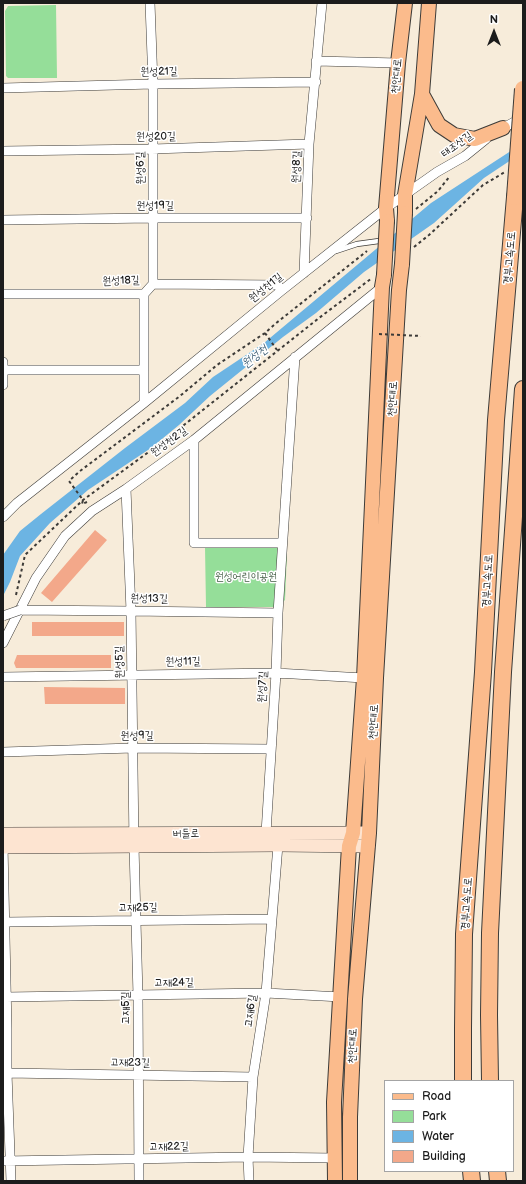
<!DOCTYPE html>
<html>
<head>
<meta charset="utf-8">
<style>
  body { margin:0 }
  #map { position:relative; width:526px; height:1184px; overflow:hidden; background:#f7ecda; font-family:"Balsamiq Sans",sans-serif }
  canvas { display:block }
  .frame { position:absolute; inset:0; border:4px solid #1c1c1c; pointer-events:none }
  .legend { position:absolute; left:384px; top:1080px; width:130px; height:92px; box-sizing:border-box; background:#fff; border:1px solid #a4a4a4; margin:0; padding:5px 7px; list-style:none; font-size:12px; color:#1c1c1c }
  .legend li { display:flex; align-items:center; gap:8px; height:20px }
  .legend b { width:20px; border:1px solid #a4a4a4 }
  .north { position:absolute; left:474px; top:12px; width:40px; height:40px; -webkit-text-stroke:3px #fff; paint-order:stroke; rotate:0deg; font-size:11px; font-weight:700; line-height:16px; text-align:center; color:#1c1c1c }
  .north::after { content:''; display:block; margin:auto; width:14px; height:18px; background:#1c1c1c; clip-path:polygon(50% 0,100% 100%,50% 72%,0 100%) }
</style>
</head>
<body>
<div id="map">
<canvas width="526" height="1184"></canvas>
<div class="frame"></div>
<ul class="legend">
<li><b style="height:5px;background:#fbbb8c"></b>Road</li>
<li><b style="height:11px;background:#95de99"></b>Park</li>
<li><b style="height:11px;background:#6cb4e3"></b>Water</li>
<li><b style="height:11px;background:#f3a88a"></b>Building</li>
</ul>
<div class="north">N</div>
</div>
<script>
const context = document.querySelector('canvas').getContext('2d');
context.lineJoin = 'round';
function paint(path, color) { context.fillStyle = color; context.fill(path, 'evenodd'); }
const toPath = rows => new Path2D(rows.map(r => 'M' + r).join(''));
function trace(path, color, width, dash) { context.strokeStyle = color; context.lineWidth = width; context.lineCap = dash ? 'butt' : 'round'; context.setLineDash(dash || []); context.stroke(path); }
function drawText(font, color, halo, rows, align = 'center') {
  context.font = font + ' "Balsamiq Sans","Poor Story",sans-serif'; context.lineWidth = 3; context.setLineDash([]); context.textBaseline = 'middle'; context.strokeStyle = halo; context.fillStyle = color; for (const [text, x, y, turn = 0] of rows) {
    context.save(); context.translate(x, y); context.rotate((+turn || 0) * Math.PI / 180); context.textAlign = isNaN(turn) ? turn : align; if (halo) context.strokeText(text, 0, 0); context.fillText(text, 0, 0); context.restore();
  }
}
paint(toPath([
  [56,5,57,78,8,78,6,76,5,11,8,6],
  [205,547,282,548,287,553,285,600,278,607,206,607]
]), '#95de99');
paint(toPath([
  [523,143,523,152,484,178,434,223,364,272,316,313,283,337,210,396,179,425,151,448,88,490,50,523,20,556,10,582,3,596,3,555,20,531,41,514,125,448,185,403,213,377,264,343,431,203]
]), '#6cb4e3');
paint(toPath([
  [95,530,107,540,52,602,41,593],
  [32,622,124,622,124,636,32,636],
  [17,655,111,655,111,668,16,668,14,663],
  [44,687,125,688,125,704,45,704]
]), '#f3a88a');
const lane = toPath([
  [336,251,357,244,379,241]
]);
const street = toPath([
  [150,3,153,84,153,284],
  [316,61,398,63],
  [3,88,153,84,316,82],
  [498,131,523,117],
  [3,151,152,149,309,144],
  [3,220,153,218,307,218],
  [304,273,309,144,322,3],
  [3,294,144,294,153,284,278,285,281,291],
  [3,362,3,385],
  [3,370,144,370],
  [144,403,144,294],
  [194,440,194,543,282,543],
  [126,489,131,611,134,846,138,996,139,1181],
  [3,517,17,503,144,403,281,291,386,208,437,172,465,156,486,139],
  [20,610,131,611,278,613],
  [3,643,36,578,65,536,92,511,126,489,194,440,382,287],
  [3,677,276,673,364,678],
  [3,752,133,748,271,749],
  [266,833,276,673,278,613,295,357],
  [3,845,7,1029,7,1073,11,1181],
  [5,922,272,919],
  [6,997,266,993,341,997],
  [7,1073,253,1077],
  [3,1161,248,1157,335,1158],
  [249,1181,248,1157,253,1077,266,993,278,845]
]);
const secondary = toPath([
  [3,834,369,833],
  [3,847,278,845,368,846]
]);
const primary = toPath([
  [422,94,439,125,454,135,475,139,503,128],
  [405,213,405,195,422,94,429,3],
  [387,221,386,208,398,63,405,3],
  [335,1181,334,1102,349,846,353,833,364,678,382,287,384,275],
  [350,1181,350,1117,355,999,369,833,376,678,399,290,402,264]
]);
const highway = toPath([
  [463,1081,463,1028,464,934,483,672,496,420,515,197],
  [490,1081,489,1015,490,933,503,672,523,389],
  [471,1171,472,1181],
  [497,1171,498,1181]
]);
trace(lane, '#3d3b38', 6);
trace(street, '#3d3b38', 10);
trace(secondary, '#3d3b38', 14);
trace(primary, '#3d3b38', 16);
trace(highway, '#3d3b38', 18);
trace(toPath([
  [416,209,438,191,450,176],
  [414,247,429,235,483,185,505,172],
  [265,333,277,350],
  [87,502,82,504,83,500,69,481,80,471,180,396,217,365,265,333,275,324,367,251],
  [16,595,25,555,83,500,165,440,319,318,372,278]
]), '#3d3b38', 2, [3, 3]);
trace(lane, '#fff', 4.5);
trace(street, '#fff', 9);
trace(secondary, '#fde4d1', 13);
trace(primary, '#fbbb8c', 14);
trace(highway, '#fbbb8c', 16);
const streetBridge = toPath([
  [3,616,20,610]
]);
const primaryBridge = toPath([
  [402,264,405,213],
  [384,275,387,221]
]);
const highwayBridge = toPath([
  [515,197,523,89]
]);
trace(streetBridge, '#3d3b38', 10, []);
trace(primaryBridge, '#3d3b38', 16, []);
trace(highwayBridge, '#3d3b38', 18, []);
trace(toPath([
  [379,334,421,336]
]), '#3d3b38', 2, [3, 3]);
trace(streetBridge, '#fff', 9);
trace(primaryBridge, '#fbbb8c', 14);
trace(highwayBridge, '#fbbb8c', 16);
drawText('11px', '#1c1c1c', '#fff', [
  ["원성21길",159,72,-1],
  ["천안대로",397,76,-85],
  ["원성20길",156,137,-1],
  ["태조산길",457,145,-36],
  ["원성8길",297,167,-88],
  ["원성6길",141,168,-91],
  ["원성19길",155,206],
  ["경부고속도로",510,258,-85],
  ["원성18길",121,281,-2],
  ["원성천1길",266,288,-39],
  ["천안대로",393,399,-87],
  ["원성천2길",169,442,-36],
  ["경부고속도로",488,581,-87],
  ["원성13길",149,599,1],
  ["원성5길",120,662,-91],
  ["원성11길",183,662,-1],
  ["원성7길",263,687,-87],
  ["천안대로",374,722,-87],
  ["원성9길",137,736],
  ["버들로",186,834,-1],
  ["경부고속도로",467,904,-86],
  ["고재25길",138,908,-1],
  ["고재24길",174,983,-1],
  ["고재5길",126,1008,-90],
  ["고재6길",251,1011,-82],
  ["천안대로",353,1046,-88],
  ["고재23길",130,1063,1],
  ["고재22길",169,1147,-1]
]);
drawText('11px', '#466048', '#fff', [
  ["원성어린이공원",246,577]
]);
drawText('italic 12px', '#406076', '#fff', [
  ["원성천",255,357,-38]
]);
</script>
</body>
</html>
